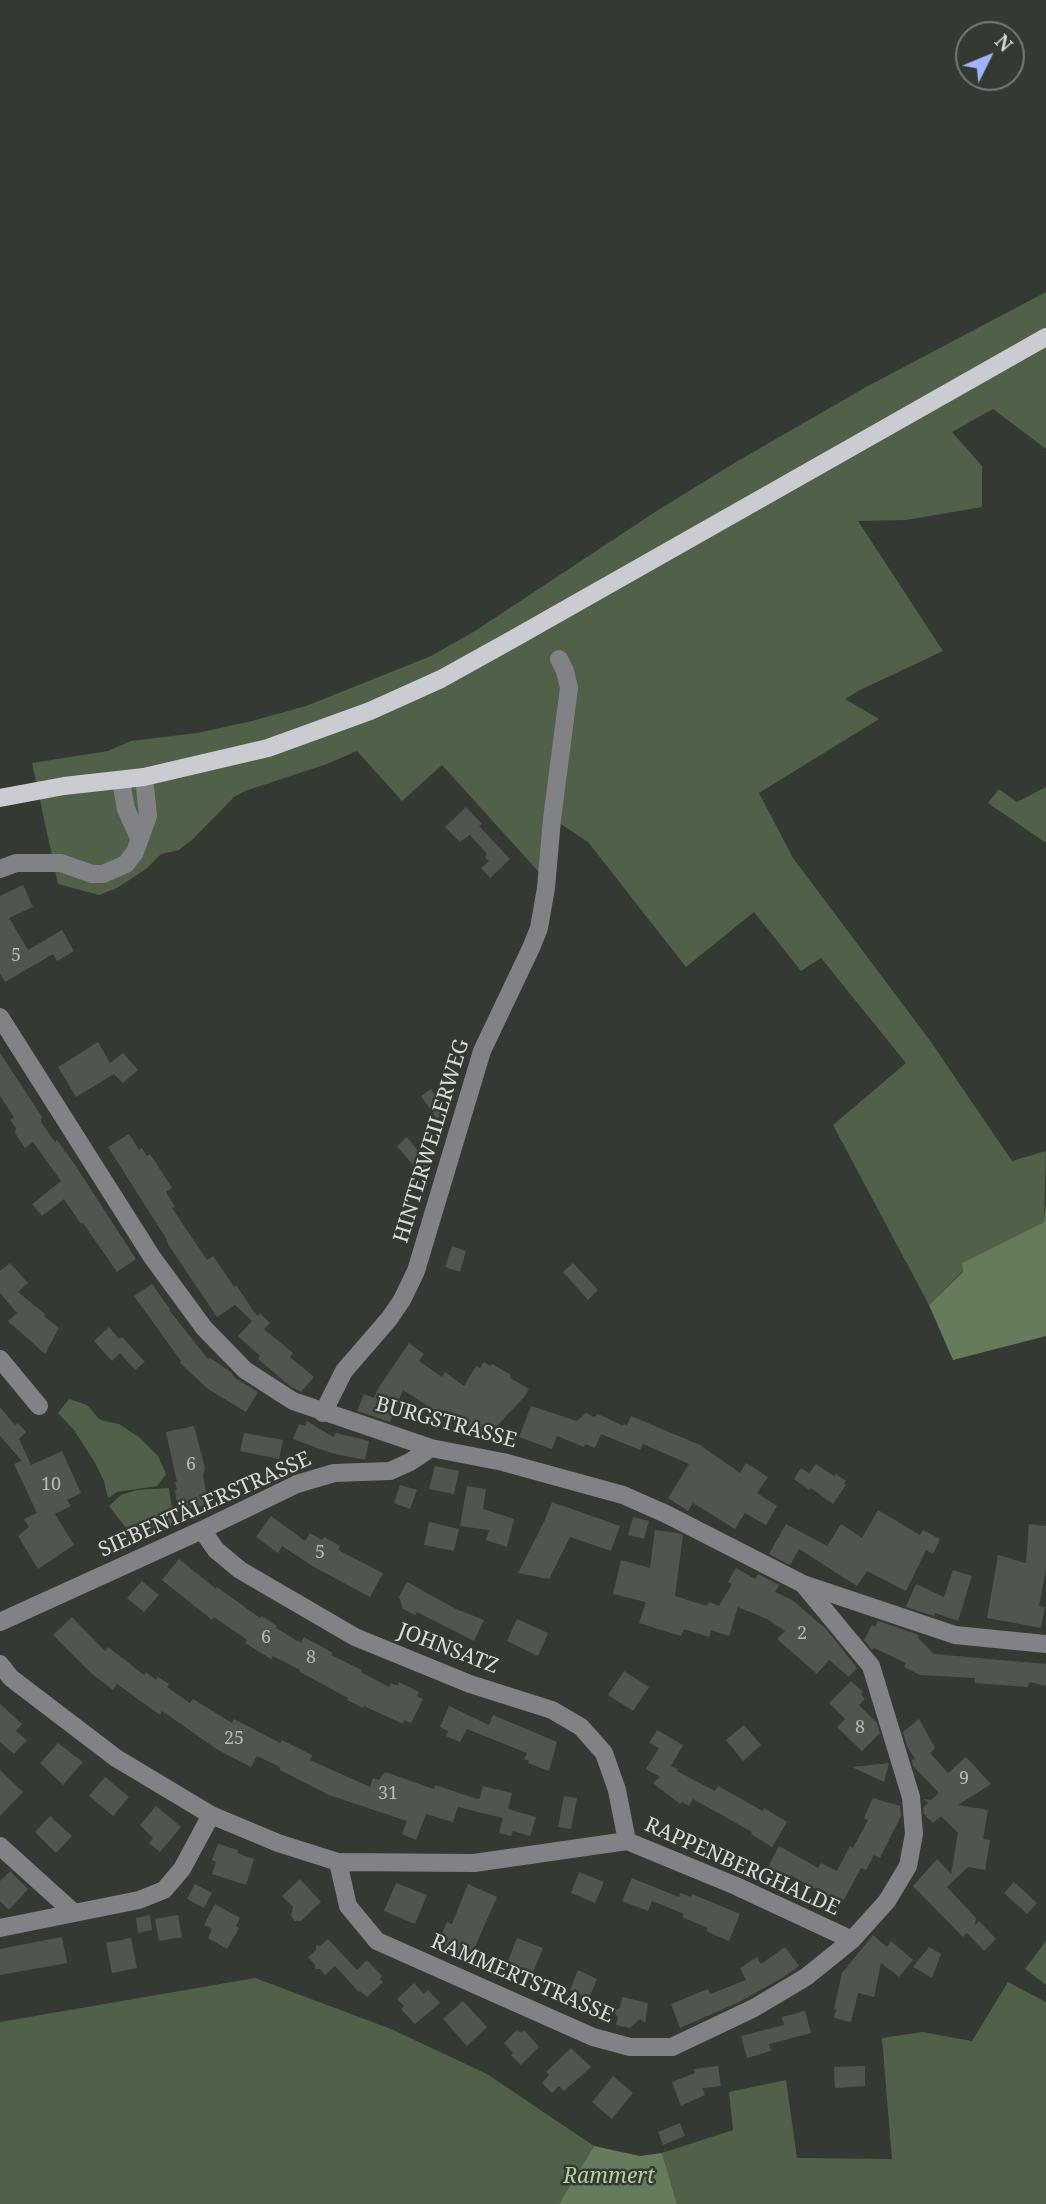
<!DOCTYPE html>
<html>
<head>
<meta charset="utf-8">
<style>
  body { margin:0 }
  #map { position:relative; width:1046px; height:2204px; overflow:hidden; background:#353934; font-family:"Noto Serif",serif }
  canvas { display:block }
  .north { position:absolute; left:955px; top:21px; width:70px; height:70px; box-sizing:border-box; background:#353934; border:2px solid #767975; border-radius:50%; rotate:47deg; font-size:19px; font-weight:700; line-height:28px; text-align:center; color:#d8dad7 }
  .north::after { content:''; display:block; margin:auto; width:24px; height:32px; background:#a0b3fd; clip-path:polygon(50% 0,100% 100%,50% 72%,0 100%) }
</style>
</head>
<body>
<div id="map">
<canvas width="1046" height="2204"></canvas>
<div class="north">N</div>
</div>
<script>
const context = document.querySelector('canvas').getContext('2d');
context.lineJoin = 'round';
function paint(path, color) { context.fillStyle = color; context.fill(path, 'evenodd'); }
const toPath = rows => new Path2D(rows.map(r => 'M' + r).join(''));
function trace(path, color, width, dash) { context.strokeStyle = color; context.lineWidth = width; context.lineCap = dash ? 'butt' : 'round'; context.setLineDash(dash || []); context.stroke(path); }
function drawText(font, color, halo, rows, align = 'center') {
  context.font = font + ' "Noto Serif",serif'; context.lineWidth = 5; context.setLineDash([]); context.textBaseline = 'middle'; context.strokeStyle = halo; context.fillStyle = color; for (const [text, x, y, turn = 0] of rows) {
    context.save(); context.translate(x, y); context.rotate((+turn || 0) * Math.PI / 180); context.textAlign = isNaN(turn) ? turn : align; if (halo) context.strokeText(text, 0, 0); context.fillText(text, 0, 0); context.restore();
  }
}
paint(toPath([
  [1046,292,1046,449,993,409,952,432,982,466,982,507,906,520,858,521,943,651,860,690,845,699,879,719,759,793,793,858,931,1042,1012,1161,1046,1151,1044,1222,962,1263,963,1271,929,1305,833,1125,906,1063,821,958,801,971,754,912,686,967,588,842,553,819,547,881,442,765,402,801,357,751,327,764,245,791,234,797,193,839,179,850,161,854,146,869,117,888,99,895,58,884,32,763,108,751,131,741,197,733,252,721,306,706,431,656,475,631,655,512,736,462,866,387],
  [1046,787,1046,843,988,803,999,789,1017,802],
  [69,1399,87,1405,100,1420,119,1424,140,1438,158,1456,166,1474,157,1486,117,1492,108,1498,104,1481,94,1461,74,1430,58,1413],
  [169,1488,174,1523,162,1533,137,1542,109,1506,121,1495,137,1490],
  [1046,1941,1046,1985,1025,1969],
  [255,1978,391,2029,487,2074,594,2146,559,2204,0,2204,0,2022],
  [1008,1982,1046,2002,1046,2204,677,2204,662,2153,733,2130,729,2092,786,2080,797,2158,892,2159,882,2038,922,2032,972,2041]
]), '#506049');
paint(toPath([
  [1046,1203,1046,1336,953,1360,929,1305,963,1272,962,1263,1044,1222],
  [594,2146,640,2156,662,2153,677,2204,559,2204]
]), '#667b5c');
paint(toPath([
  [466,807,482,824,479,826,510,859,490,878,481,868,489,861,485,857,487,854,470,835,460,842,445,827],
  [23,885,33,907,9,918,28,950,62,930,74,951,57,961,53,954,5,982,0,973,0,896],
  [98,1042,110,1063,123,1053,138,1070,123,1083,114,1074,76,1097,58,1067],
  [0,1053,42,1117,41,1122,55,1142,57,1140,75,1165,136,1259,117,1272,83,1223,81,1224,64,1199,42,1216,32,1204,61,1181,33,1142,25,1148,15,1133,16,1128,10,1120,14,1117,0,1096],
  [431,1089,447,1111,437,1119,421,1096],
  [129,1134,139,1150,142,1148,147,1156,150,1154,172,1188,166,1192,175,1207,172,1208,207,1260,213,1256,234,1287,236,1285,257,1316,260,1313,270,1323,264,1329,293,1353,290,1357,314,1377,301,1392,290,1386,258,1359,260,1356,238,1336,252,1321,235,1305,217,1317,166,1241,167,1240,108,1147],
  [407,1137,432,1168,422,1176,397,1146],
  [452,1246,466,1251,460,1272,445,1267],
  [10,1263,28,1283,18,1292,45,1314,44,1316,59,1328,45,1354,8,1321,17,1313,0,1293,0,1271],
  [573,1263,598,1290,588,1300,563,1272],
  [152,1284,170,1309,169,1310,208,1359,210,1358,231,1372,235,1378,258,1392,246,1412,208,1389,180,1363,181,1361,134,1296],
  [109,1327,119,1339,122,1337,145,1362,135,1370,120,1353,112,1361,94,1341],
  [409,1343,424,1354,419,1361,442,1377,445,1372,464,1386,476,1366,480,1368,484,1362,490,1366,492,1364,511,1375,510,1378,529,1389,524,1397,484,1440,479,1434,476,1435,451,1412,447,1418,403,1390,390,1422,357,1411,364,1394,374,1398,379,1387],
  [531,1406,577,1421,586,1413,594,1417,598,1414,623,1426,624,1424,627,1425,631,1416,700,1445,740,1473,746,1463,768,1477,757,1493,777,1506,766,1525,745,1513,735,1529,693,1503,688,1511,668,1498,689,1464,643,1444,640,1450,601,1434,595,1448,585,1444,584,1447,557,1436,552,1449,519,1437],
  [0,1407,15,1425,18,1423,26,1432,19,1439,31,1465,62,1451,81,1493,67,1500,71,1506,55,1514,74,1545,38,1569,18,1536,29,1527,24,1519,37,1513,14,1464,22,1461,0,1436],
  [307,1421,333,1437,336,1433,369,1441,365,1460,331,1453,293,1439,299,1424,305,1426],
  [194,1426,205,1468,203,1476,209,1505,178,1510,175,1490,177,1489,175,1482,177,1482,166,1432],
  [244,1433,283,1440,279,1459,240,1451],
  [816,1464,834,1476,836,1474,846,1481,844,1484,846,1485,833,1504,811,1488,809,1490,794,1479,801,1468,809,1473],
  [435,1466,459,1471,454,1494,429,1489],
  [400,1485,417,1490,410,1509,394,1503],
  [467,1486,486,1489,483,1509,514,1519,507,1547,486,1540,489,1530,460,1526],
  [552,1502,620,1526,611,1551,570,1537,549,1579,518,1573,544,1522],
  [878,1510,920,1535,923,1530,940,1539,933,1554,926,1550,906,1591,867,1571,857,1586,799,1549,790,1565,769,1554,786,1524,827,1546,841,1524,862,1538],
  [271,1516,305,1541,310,1533,322,1540,324,1537,340,1546,338,1550,383,1573,370,1597,314,1567,282,1546,278,1553,256,1537],
  [633,1517,649,1521,644,1539,628,1535],
  [429,1522,459,1529,454,1551,424,1545],
  [1029,1524,1046,1526,1046,1569,1039,1606,1045,1607,1041,1628,987,1618,998,1555,1026,1563],
  [655,1530,677,1533,683,1535,675,1596,707,1606,709,1602,719,1606,732,1584,728,1582,736,1568,755,1579,758,1574,779,1585,775,1592,792,1600,826,1629,857,1668,849,1677,829,1660,817,1674,777,1639,785,1631,767,1619,738,1607,729,1636,711,1630,709,1637,684,1629,681,1636,639,1623,646,1602,613,1594,621,1560,650,1568],
  [179,1559,216,1589,217,1587,260,1618,262,1616,277,1626,276,1628,301,1643,304,1637,333,1653,331,1655,362,1670,361,1672,389,1687,391,1683,398,1686,399,1682,419,1692,417,1696,423,1699,411,1723,404,1720,403,1724,364,1706,363,1708,347,1700,348,1698,300,1672,300,1670,273,1656,271,1659,245,1643,247,1640,214,1617,212,1620,162,1580],
  [953,1570,972,1576,958,1621,935,1613,934,1616,906,1607,916,1584,944,1597],
  [142,1581,159,1595,144,1612,127,1598],
  [407,1582,456,1609,484,1620,474,1641,417,1612,415,1615,403,1609,399,1597],
  [72,1617,105,1651,108,1647,144,1675,146,1672,156,1680,158,1677,169,1684,167,1687,190,1703,193,1699,232,1723,234,1719,280,1743,282,1740,312,1755,310,1760,370,1787,373,1778,379,1780,385,1772,434,1789,435,1785,477,1799,480,1798,483,1786,512,1793,508,1809,536,1817,530,1836,513,1831,511,1836,499,1833,503,1818,458,1807,453,1822,426,1814,416,1840,402,1834,407,1821,329,1795,280,1770,280,1767,257,1756,251,1767,218,1750,162,1711,160,1715,117,1684,113,1690,91,1673,53,1635],
  [517,1619,548,1633,538,1656,507,1641],
  [878,1621,919,1635,918,1638,934,1654,1046,1664,1046,1686,1029,1682,1028,1687,975,1683,975,1678,920,1675,904,1667,906,1663,874,1648,872,1650,864,1640,872,1625,875,1627],
  [624,1671,649,1687,633,1711,608,1695],
  [851,1681,863,1692,861,1695,865,1699,859,1705,877,1723,880,1733,862,1751,837,1727,845,1719,829,1703],
  [0,1704,22,1724,16,1731,27,1740,14,1754,0,1742],
  [449,1706,489,1725,493,1715,557,1742,549,1771,528,1763,529,1761,524,1759,527,1753,467,1729,460,1742,446,1736,448,1731,440,1727],
  [919,1719,935,1748,930,1753,948,1773,966,1757,991,1784,958,1805,988,1810,983,1839,990,1840,985,1870,968,1867,947,1887,976,1918,975,1925,979,1921,996,1939,984,1951,967,1933,963,1937,913,1886,937,1859,951,1874,958,1833,941,1816,933,1823,924,1814,923,1808,928,1803,923,1799,931,1800,939,1793,913,1766,912,1760,915,1759,907,1746,903,1732],
  [744,1725,761,1745,743,1761,726,1740],
  [657,1730,683,1745,671,1766,678,1769,677,1771,715,1791,718,1786,763,1811,764,1808,787,1822,772,1847,751,1834,752,1832,693,1799,689,1806,682,1802,680,1804,653,1783,660,1777,646,1769,659,1748,649,1743],
  [58,1743,83,1762,63,1785,40,1763],
  [889,1763,884,1782,852,1767],
  [0,1770,23,1792,0,1816],
  [105,1777,129,1797,113,1816,89,1796],
  [564,1796,577,1798,571,1829,558,1827],
  [873,1798,900,1806,901,1816,880,1858,874,1855,866,1870,861,1868,841,1905,791,1875,790,1878,768,1867,779,1846,818,1868,821,1863,837,1871,850,1846,853,1848,868,1820,864,1818],
  [156,1806,181,1827,160,1852,149,1843,153,1838,140,1825],
  [50,1816,72,1836,56,1853,35,1832],
  [218,1844,238,1850,237,1853,254,1859,246,1885,212,1874,216,1862,212,1860],
  [10,1871,28,1889,9,1910,0,1901,0,1881],
  [579,1872,604,1882,595,1903,571,1893],
  [632,1878,679,1897,680,1893,691,1897,692,1894,740,1914,729,1941,706,1931,708,1928,682,1917,684,1914,652,1901,648,1911,622,1901],
  [300,1879,321,1902,301,1921,295,1921,291,1916,293,1907,282,1896],
  [1014,1882,1037,1903,1027,1914,1004,1893],
  [396,1883,427,1895,415,1924,384,1911],
  [195,1884,212,1893,204,1908,187,1899],
  [468,1884,497,1897,470,1958,436,1947,447,1922,452,1924],
  [215,1904,240,1918,236,1926,239,1928,227,1949,208,1938,212,1929,204,1925],
  [150,1915,152,1930,138,1933,136,1918],
  [178,1915,182,1937,159,1941,155,1919],
  [873,1935,887,1947,891,1941,913,1960,899,1977,881,1963,874,1997,858,1993,851,2022,834,2018,836,2009,834,2009,842,1973],
  [62,1937,67,1963,0,1975,0,1949],
  [131,1938,137,1968,112,1973,106,1943],
  [517,1938,543,1948,532,1975,517,1969,519,1966,508,1961],
  [328,1939,357,1970,367,1960,382,1976,380,1979,383,1982,367,1997,360,1991,359,1992,335,1966,325,1975,320,1969,315,1969,315,1965,308,1957,316,1950,316,1945,320,1946],
  [785,1947,799,1966,782,1978,739,2002,680,2028,671,2004,708,1989,710,1994,746,1980,740,1968,757,1957,761,1964],
  [929,1947,941,1954,932,1978,913,1967],
  [578,1970,597,1979,589,1998,570,1990],
  [414,1983,424,1994,428,1990,440,2003,415,2024,401,2009,404,2006,397,1999],
  [622,1997,648,2003,645,2023,640,2019,630,2028,616,2025,618,2017,612,2011,620,2008],
  [463,2001,487,2027,467,2046,443,2019],
  [805,2011,811,2033,769,2044,771,2051,747,2058,741,2036,784,2025,782,2017],
  [517,2030,521,2033,524,2030,539,2047,521,2065,511,2055,513,2053,504,2043],
  [571,2048,591,2067,564,2091,559,2086,552,2093,542,2083,549,2075,546,2072],
  [718,2066,721,2086,702,2088,705,2095,681,2106,672,2082,695,2073,694,2069],
  [865,2066,865,2086,835,2088,834,2067],
  [613,2076,633,2093,612,2119,592,2102],
  [680,2123,685,2136,663,2145,658,2132]
]), '#51554f');
trace(toPath([
  [121,781,126,809,139,838],
  [0,869,16,863,61,863,92,874,103,874,126,864,135,852,148,816,144,777],
  [0,1017,152,1257,204,1328,245,1370,293,1401,431,1448,503,1462,623,1495,666,1514,803,1584,955,1635,1046,1644],
  [0,1359,39,1406],
  [323,1413,344,1371,389,1319,402,1300,416,1271,482,1051,531,948,539,928,546,888,552,819,569,688,565,671,559,659],
  [202,1530,216,1550,240,1570,355,1637,470,1684,552,1710,581,1727,604,1753,617,1790,627,1841],
  [0,1622,202,1530,297,1484,334,1473,390,1471,410,1462,431,1448],
  [0,1664,11,1678,116,1758,211,1815,278,1843,338,1862,474,1863,627,1841,736,1886,852,1940],
  [0,1846,73,1912],
  [338,1862,348,1906,377,1941,593,2037,630,2047,672,2047,754,2008,806,1977,852,1940,887,1901,908,1866,914,1834,911,1797,871,1666,803,1584],
  [0,1928,139,1900,164,1890,182,1869,211,1815]
]), '#818285', 18);
trace(toPath([
  [0,798,64,786,144,777,268,748,370,711,441,679,513,639,1046,337]
]), '#caccd2', 18);
drawText('18px', '#b6b9b5', null, [
  ["5",16,956],
  ["6",191,1465],
  ["10",51,1485],
  ["5",320,1553],
  ["2",802,1634],
  ["6",266,1638],
  ["8",311,1658],
  ["8",860,1728],
  ["25",234,1739],
  ["9",964,1779],
  ["31",388,1794]
]);
drawText('21px', '#d8dad7', '#353934', [
  ["HINTERWEILERWEG",432,1141,-73],
  ["BURGSTRASSE",446,1423,15],
  ["SIEBENTÄLERSTRASSE",205,1505,-24],
  ["JOHNSATZ",448,1649,21],
  ["RAPPENBERGHALDE",742,1867,24],
  ["RAMMERTSTRASSE",522,1979,23]
]);
drawText('italic 21px', '#aed39d', '#353934', [
  ["Rammert",609,2177]
]);
</script>
</body>
</html>
